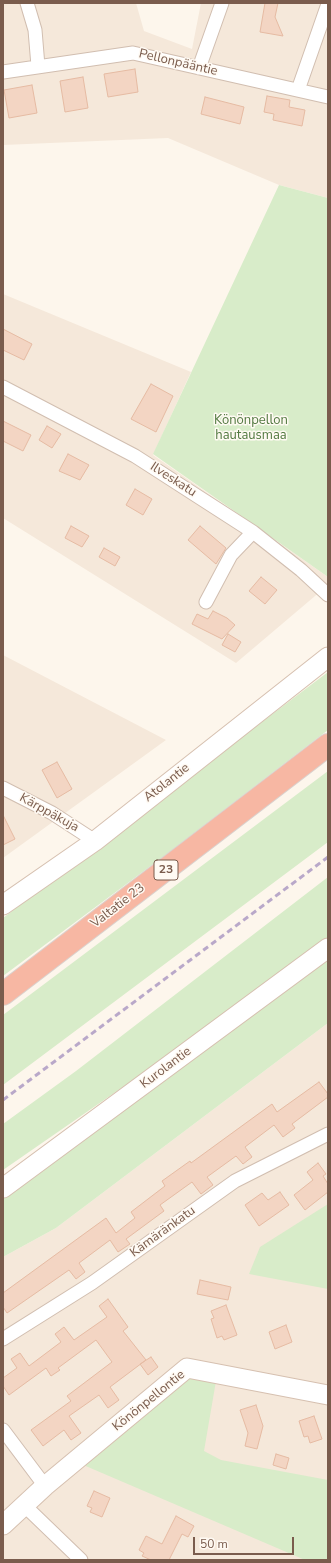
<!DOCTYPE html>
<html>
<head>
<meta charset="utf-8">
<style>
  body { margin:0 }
  #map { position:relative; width:331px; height:1563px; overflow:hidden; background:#fdf6ec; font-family:"Nunito Sans",sans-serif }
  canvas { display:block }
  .frame { position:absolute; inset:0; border:4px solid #7a5c4d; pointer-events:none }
  .scale { position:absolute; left:193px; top:1537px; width:101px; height:18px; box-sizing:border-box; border:2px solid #7a5c4d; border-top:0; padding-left:5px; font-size:12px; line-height:14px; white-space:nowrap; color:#7a5c4d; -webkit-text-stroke:3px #fffaf3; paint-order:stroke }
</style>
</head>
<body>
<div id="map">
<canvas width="331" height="1563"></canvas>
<div class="frame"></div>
<div class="scale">50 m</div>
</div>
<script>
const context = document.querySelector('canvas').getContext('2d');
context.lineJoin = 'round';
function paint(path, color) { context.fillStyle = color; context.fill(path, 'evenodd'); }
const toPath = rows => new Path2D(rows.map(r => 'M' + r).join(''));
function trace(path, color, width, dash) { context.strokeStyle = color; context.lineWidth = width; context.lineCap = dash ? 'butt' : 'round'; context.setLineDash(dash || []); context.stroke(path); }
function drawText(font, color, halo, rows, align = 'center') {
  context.font = font + ' "Nunito Sans",sans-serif'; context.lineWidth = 3; context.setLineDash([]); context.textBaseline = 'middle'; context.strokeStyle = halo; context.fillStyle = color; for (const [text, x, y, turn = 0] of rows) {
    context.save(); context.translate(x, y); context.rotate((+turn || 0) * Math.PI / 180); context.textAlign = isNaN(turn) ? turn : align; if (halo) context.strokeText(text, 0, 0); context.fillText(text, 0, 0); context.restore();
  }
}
paint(toPath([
  [3,3,136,3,144,31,192,49,201,3,328,3,328,198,279,185,168,138,3,145],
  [3,294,191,372,153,455,328,577,328,585,236,663,3,518],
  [3,655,166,740,3,858],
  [328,1023,328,1560,3,1560,3,1257,56,1228]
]), '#f5e8da');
paint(toPath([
  [279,185,328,198,328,577,153,454],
  [328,672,328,730,164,856,3,976,3,918],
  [328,771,328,842,3,1085,3,1015],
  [328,877,328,940,234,1010,3,1170,3,1124,76,1071],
  [328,948,328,1023,56,1228,3,1257,3,1198],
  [328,1204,328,1289,249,1274,260,1247],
  [188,1377,216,1381,204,1451,221,1460,328,1480,328,1560,305,1560,81,1464]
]), '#d8ecc9');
const building = toPath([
  [265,3,278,3,275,17,283,36,260,32,265,3],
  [135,69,138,92,108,97,104,74,135,69],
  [83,77,88,108,65,112,60,81,83,77],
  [32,85,37,113,9,118,4,90,32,85],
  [267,96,290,100,289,107,305,110,302,126,273,120,274,114,264,112,267,96],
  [205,97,244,107,240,124,201,114,205,97],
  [3,329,32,344,24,360,3,350,3,329],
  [151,384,173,396,156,432,131,419,151,384],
  [3,421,31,435,23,451,3,441,3,421],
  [47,426,61,434,52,448,39,440,47,426],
  [68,454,89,465,80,480,59,471,68,454],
  [135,489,152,499,143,515,126,505,135,489],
  [71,526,89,536,82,547,65,538,71,526],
  [200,526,226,548,216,564,188,540,200,526],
  [104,548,120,557,115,566,99,557,104,548],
  [261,577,277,590,265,604,249,591,261,577],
  [213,611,227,618,235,625,222,639,192,624,197,614,208,619,213,611],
  [228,634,241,642,235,652,222,645,228,634],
  [57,762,72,789,57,798,42,770,57,762],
  [3,815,15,839,3,845,3,815],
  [319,1082,328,1094,328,1097,292,1124,295,1128,283,1137,274,1125,245,1147,252,1157,243,1164,236,1156,207,1177,213,1185,201,1194,192,1182,160,1205,164,1211,126,1239,130,1244,118,1252,110,1240,79,1263,85,1272,76,1279,69,1270,7,1313,3,1307,3,1293,106,1218,116,1233,135,1218,131,1212,165,1186,162,1181,190,1161,191,1163,272,1104,277,1112,319,1082],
  [318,1163,326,1174,323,1176,328,1184,328,1192,305,1210,294,1195,313,1180,307,1172,318,1163],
  [280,1192,289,1205,259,1226,245,1205,262,1193,268,1200,280,1192],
  [200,1280,231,1287,228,1300,197,1294,200,1280],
  [108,1299,128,1327,123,1331,146,1360,110,1387,119,1400,108,1408,99,1395,69,1416,81,1433,71,1440,64,1430,43,1446,31,1430,71,1401,67,1396,112,1362,96,1340,58,1368,60,1370,51,1376,46,1368,9,1395,3,1386,3,1378,17,1368,11,1359,20,1353,29,1366,61,1342,55,1334,64,1327,74,1340,107,1317,99,1306,108,1299],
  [226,1305,237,1335,224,1340,222,1336,217,1338,211,1319,214,1318,211,1311,226,1305],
  [286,1325,292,1342,275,1349,269,1332,286,1325],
  [151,1357,158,1367,148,1375,140,1364,151,1357],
  [256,1405,263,1426,257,1449,245,1446,248,1433,240,1410,256,1405],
  [314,1416,322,1439,310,1443,308,1436,304,1437,299,1421,314,1416],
  [276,1454,289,1458,286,1469,273,1465,276,1454],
  [94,1491,110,1498,102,1517,90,1512,92,1508,87,1506,94,1491],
  [176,1516,194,1526,188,1537,182,1534,169,1560,151,1560,142,1556,144,1553,139,1550,146,1536,162,1544,176,1516]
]);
paint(building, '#f3d5c3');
trace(building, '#e6bba3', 1);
const street = toPath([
  [27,3,35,30,38,66],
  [199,68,222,3],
  [3,72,133,53,328,97],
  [298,90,328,4],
  [3,387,135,456,253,532,301,570,328,595],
  [206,602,231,555,253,532],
  [3,788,52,813,95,841],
  [3,1339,92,1283,235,1181,328,1134],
  [3,1430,45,1486],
  [25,1506,81,1560]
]);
const secondary = toPath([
  [3,905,95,841,328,657],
  [3,1188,328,948],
  [3,1525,45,1486,187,1368,328,1395]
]);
const highway = toPath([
  [3,994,328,745]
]);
trace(street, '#d1beb0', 15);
trace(secondary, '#d6c0b0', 21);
trace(highway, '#dad1cd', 24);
trace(street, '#fff', 13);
trace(secondary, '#fff', 19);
trace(highway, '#f7b7a3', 22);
trace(toPath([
  [3,1100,328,857]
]), '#b9a8c9', 3, [6, 4]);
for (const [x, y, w] of [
  [166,870,24]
]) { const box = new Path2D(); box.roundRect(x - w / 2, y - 10, w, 20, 3); context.fillStyle = '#fffaf3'; context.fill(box); trace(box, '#7a5c4d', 1); }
drawText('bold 12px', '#7a5c4d', null, [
  ["23",166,870]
]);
drawText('13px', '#7a5c4d', '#fffaf3', [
  ["Pellonpääntie",178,63,13],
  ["Ilveskatu",173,480,33],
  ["Atolantie",167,783,-38],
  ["Kärppäkuja",49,813,29],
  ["Valtatie 23",118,906,-38],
  ["Kurolantie",166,1068,-37],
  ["Kämäränkatu",163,1232,-36],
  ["Könönpellontie",149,1401,-39]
]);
drawText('13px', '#537a41', '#fffaf3', [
  ["Könönpellon",251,421],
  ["hautausmaa",251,436]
]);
</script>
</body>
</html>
